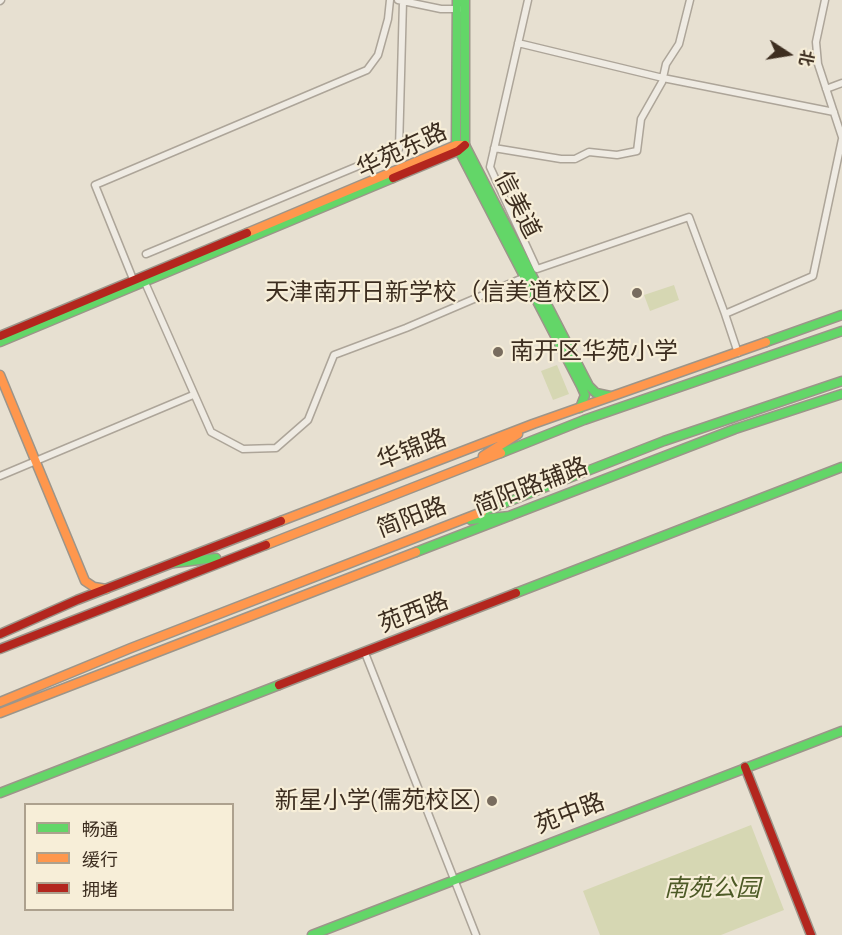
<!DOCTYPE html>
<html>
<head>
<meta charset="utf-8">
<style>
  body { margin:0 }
  #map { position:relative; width:842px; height:935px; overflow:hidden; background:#e7e0d1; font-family:"Zilla Slab","Noto Sans SC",serif }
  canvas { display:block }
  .legend { position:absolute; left:24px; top:803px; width:210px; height:108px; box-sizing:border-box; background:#f7eed8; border:2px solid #ada18e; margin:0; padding:8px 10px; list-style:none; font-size:18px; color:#3d2e20 }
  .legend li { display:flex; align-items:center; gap:12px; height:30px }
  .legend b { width:30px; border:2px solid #ada18e }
  .north { position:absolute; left:758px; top:24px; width:60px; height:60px; -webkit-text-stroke:4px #f7eed8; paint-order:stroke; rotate:102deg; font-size:16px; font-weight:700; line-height:24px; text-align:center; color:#3d2e20 }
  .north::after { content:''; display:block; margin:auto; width:21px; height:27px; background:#3d2e20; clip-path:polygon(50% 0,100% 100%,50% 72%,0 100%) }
</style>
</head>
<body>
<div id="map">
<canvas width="842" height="935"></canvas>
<ul class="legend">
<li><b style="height:8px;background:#63d668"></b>畅通</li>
<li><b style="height:8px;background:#ff974d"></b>缓行</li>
<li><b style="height:8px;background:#b3261e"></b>拥堵</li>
</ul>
<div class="north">北</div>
</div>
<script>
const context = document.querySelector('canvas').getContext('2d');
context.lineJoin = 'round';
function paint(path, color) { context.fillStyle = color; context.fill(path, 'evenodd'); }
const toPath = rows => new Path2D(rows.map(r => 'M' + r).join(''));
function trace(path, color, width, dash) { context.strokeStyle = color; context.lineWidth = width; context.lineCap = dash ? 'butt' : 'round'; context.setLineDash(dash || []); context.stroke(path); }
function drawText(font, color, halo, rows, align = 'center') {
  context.font = font + ' "Zilla Slab","Noto Sans SC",serif'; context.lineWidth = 4.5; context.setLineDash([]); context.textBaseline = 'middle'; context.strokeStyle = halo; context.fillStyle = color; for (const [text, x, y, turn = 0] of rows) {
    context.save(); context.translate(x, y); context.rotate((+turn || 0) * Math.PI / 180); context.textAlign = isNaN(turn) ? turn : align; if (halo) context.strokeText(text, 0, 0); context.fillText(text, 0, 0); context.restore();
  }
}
paint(toPath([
  [674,285,679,300,650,311,644,295],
  [557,365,569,394,553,400,541,371],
  [751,825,784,910,721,935,600,935,583,891]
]), '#d6d7b3');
const street = toPath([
  [398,0,441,9,459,9],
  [528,0,490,167,537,269,689,217,725,314,813,276,842,139],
  [825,0,816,42,818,64,842,137],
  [0,1,1,0],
  [518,43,663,78,834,112],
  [826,89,842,83],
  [494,148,561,159,575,159,589,152,617,155,637,151,641,119,662,82,666,64,679,44,690,0],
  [146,254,399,149,403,1],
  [143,278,211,432,243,449,276,448,308,420,334,355,406,328,523,278],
  [135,284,95,185,367,70,378,55,388,19,390,0],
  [725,314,738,353],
  [0,476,193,395],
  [365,653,476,935]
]);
const fast = toPath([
  [457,0,456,145,581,386,585,395,580,408],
  [465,0,465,145,589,386,596,393,610,396],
  [0,342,393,178],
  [766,342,842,315],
  [501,453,584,420,842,331],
  [482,512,664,441,842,381],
  [471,520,510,516],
  [416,552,735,429,842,394],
  [174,563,216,558],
  [516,593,842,467],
  [0,793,279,685],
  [312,935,842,731]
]);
const slow = toPath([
  [247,233,456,145,465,145],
  [0,375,85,581,94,587,106,589],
  [483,456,518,434],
  [281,521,533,424,766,342],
  [266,545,501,453],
  [0,702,131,648,482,512],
  [0,713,416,552]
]);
const jam = toPath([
  [393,178,458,151,465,145],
  [0,336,247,233],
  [0,634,77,600,281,521],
  [0,649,266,545],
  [279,685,516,593],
  [745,767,811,935]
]);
trace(street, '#ada599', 9);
trace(fast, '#9c958a', 11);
trace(slow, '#9c958a', 11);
trace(jam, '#9c958a', 11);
trace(street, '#efebe3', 6);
trace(fast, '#63d668', 8);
trace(slow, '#ff974d', 8);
trace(jam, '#b3261e', 8);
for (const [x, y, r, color] of [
  [637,293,6,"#786c5e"],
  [498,352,6,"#786c5e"],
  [492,801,6,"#786c5e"]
]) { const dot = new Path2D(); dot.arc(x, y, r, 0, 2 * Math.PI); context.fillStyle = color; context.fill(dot); trace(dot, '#f7eed8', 2); }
drawText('24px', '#3d2e20', '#f7eed8', [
  ["华苑东路",402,151,-25],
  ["信美道",517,205,63],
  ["华锦路",412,450,-21],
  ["简阳路辅路",531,487,-21],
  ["简阳路",412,518,-21],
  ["苑西路",414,613,-21],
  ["苑中路",570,814,-21]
]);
drawText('24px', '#3d2e20', '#f7eed8', [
  ["天津南开日新学校（信美道校区）",625,293],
  ["南开区华苑小学",510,352,"left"],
  ["新星小学(儒苑校区)",480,801]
], 'right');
drawText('italic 24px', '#4d5a26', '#f7eed8', [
  ["南苑公园",712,889]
]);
</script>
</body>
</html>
